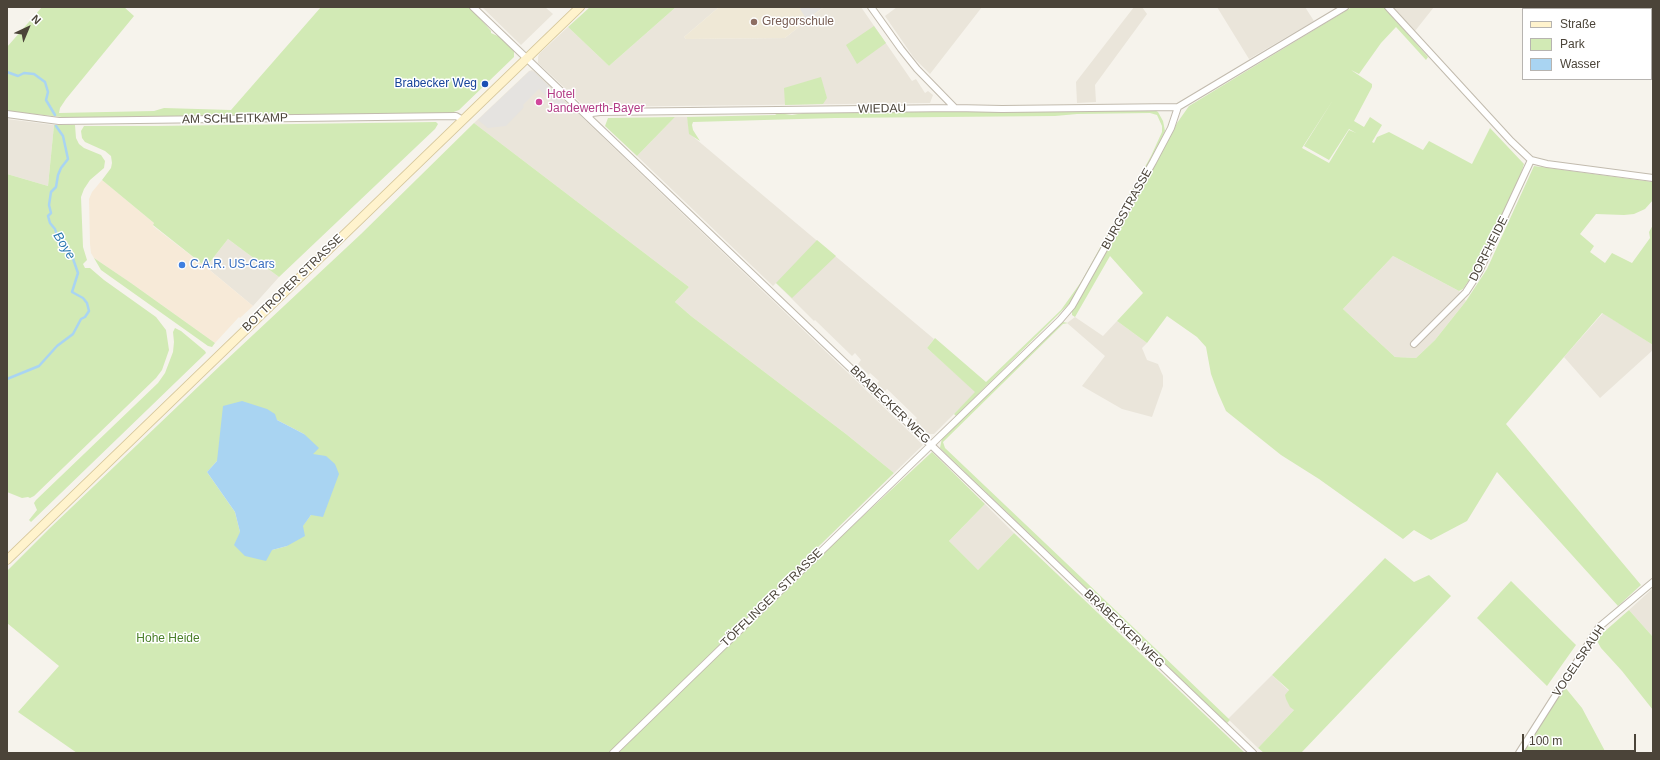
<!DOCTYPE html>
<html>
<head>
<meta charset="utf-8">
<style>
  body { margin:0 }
  #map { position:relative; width:1660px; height:760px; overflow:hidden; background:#f6f3ec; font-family:Helvetica,sans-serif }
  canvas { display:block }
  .frame { position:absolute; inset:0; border:8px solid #4b4439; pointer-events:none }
  .legend { position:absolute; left:1522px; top:8px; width:130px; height:72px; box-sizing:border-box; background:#fff; border:1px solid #b7b4b0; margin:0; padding:5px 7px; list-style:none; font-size:12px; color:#4b4439 }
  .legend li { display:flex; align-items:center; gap:8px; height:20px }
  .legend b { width:20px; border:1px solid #b7b4b0 }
  .north { position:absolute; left:8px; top:8px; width:40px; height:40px; -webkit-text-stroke:3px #fff; paint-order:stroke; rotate:44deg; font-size:11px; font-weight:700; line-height:16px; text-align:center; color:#4b4439 }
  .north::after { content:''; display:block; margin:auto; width:14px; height:18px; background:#4b4439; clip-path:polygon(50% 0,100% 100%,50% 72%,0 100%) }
  .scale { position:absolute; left:1522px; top:734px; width:114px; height:18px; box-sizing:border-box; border:2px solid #4b4439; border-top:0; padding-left:5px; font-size:12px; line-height:14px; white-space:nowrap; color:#4b4439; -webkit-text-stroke:3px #fff; paint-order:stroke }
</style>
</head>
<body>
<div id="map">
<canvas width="1660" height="760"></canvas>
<div class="frame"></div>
<ul class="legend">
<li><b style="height:5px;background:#fff3cd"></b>Straße</li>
<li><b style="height:11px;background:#d2eab5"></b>Park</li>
<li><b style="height:11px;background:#a9d4f2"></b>Wasser</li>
</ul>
<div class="north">N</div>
<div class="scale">100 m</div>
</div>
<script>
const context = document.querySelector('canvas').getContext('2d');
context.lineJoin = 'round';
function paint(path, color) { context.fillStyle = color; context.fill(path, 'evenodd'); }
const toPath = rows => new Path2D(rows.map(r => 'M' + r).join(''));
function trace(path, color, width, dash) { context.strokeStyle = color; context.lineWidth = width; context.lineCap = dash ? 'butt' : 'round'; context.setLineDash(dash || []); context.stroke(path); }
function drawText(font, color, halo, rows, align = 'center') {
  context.font = font + ' Helvetica,sans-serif'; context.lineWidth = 3; context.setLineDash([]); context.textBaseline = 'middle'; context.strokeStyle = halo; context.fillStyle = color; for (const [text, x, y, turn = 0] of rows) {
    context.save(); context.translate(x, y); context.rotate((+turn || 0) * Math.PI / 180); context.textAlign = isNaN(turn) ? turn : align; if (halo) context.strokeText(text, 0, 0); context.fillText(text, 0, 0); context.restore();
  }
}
paint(toPath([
  [482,7,545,7,553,14,521,45],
  [676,7,719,7,684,37,686,39,785,38,824,7,861,7,912,81,916,79,925,93,928,91,933,95,930,103,588,107,581,103,538,63,538,57,539,54,568,27,609,66],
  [897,7,982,7,930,74,914,58,885,16],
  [1134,7,1142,7,1147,14,1095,85,1096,102,1077,103,1076,82],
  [1217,7,1305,7,1314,21,1249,59],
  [1393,7,1434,7,1415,31],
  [532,70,535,72,923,445,894,473,846,434,691,316,675,302,689,287,474,123,529,71],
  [675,117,687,117,690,134,934,339,927,348,976,392,934,434,928,434,914,421,917,418,887,389,884,392,876,385,879,381,870,373,869,375,858,364,861,360,855,353,852,356,815,320,814,321,776,283,773,286,637,156],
  [7,119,54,125,48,186,7,174],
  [228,239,279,277,253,306,206,267],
  [1393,256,1459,291,1466,301,1435,340,1416,358,1395,357,1343,309],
  [1603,313,1653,345,1653,350,1600,398,1564,357],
  [1075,317,1103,336,1117,321,1147,343,1142,348,1147,360,1158,364,1163,376,1163,386,1152,417,1122,409,1082,386,1105,356,1067,323],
  [985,504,1014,533,978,570,949,541],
  [1653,588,1653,637,1629,610],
  [1272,675,1289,691,1294,710,1258,748,1228,719]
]), '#eae5da');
paint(toPath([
  [102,180,154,223,153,226,206,267,253,306,240,318,239,317,215,343,131,283,94,258,91,253,90,244,89,199,92,192]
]), '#f7ead8');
paint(toPath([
  [719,7,824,7,785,38,686,39,684,37]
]), '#efe8d6');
paint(toPath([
  [42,7,124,7,134,16,66,99,60,108,59,113,154,111,164,108,231,110,321,7,470,7,491,31,491,33,502,38,510,47,514,51,514,57,459,110,451,113,71,118,7,111,7,47],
  [590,7,676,7,609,66,568,27],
  [1352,7,1384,7,1428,57,1426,60,1396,27,1381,43,1359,74,1351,70,1372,84,1372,87,1354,121,1364,127,1370,117,1382,125,1372,142,1374,143,1377,137,1389,132,1423,150,1429,141,1472,164,1490,128,1524,164,1519,180,1481,263,1463,289,1459,291,1393,256,1343,309,1395,357,1416,358,1435,340,1466,301,1487,269,1534,166,1653,182,1653,200,1645,209,1634,214,1624,215,1596,214,1580,234,1594,246,1590,252,1605,263,1612,253,1632,263,1650,238,1649,232,1653,225,1653,345,1602,313,1506,424,1641,585,1618,606,1497,472,1467,521,1431,540,1414,530,1403,539,1319,479,1281,455,1226,411,1218,393,1211,374,1206,347,1197,337,1167,316,1147,343,1117,321,1143,293,1110,256,1075,317,1072,315,1072,310,1081,297,1177,123,1189,106],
  [1333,100,1304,146,1329,160,1349,129,1356,133,1349,130,1329,163,1302,148],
  [874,26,886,43,857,64,846,45],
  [821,77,827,98,823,104,785,105,784,88],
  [1135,110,1155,110,1158,112,1163,121,1165,131,1154,155,1071,302,956,416,954,414,975,392,927,348,935,338,986,382,1061,310,1081,282,1151,156,1162,132,1162,126,1157,115,1150,113,1077,114,1055,116,835,118,693,122,692,125,693,130,700,141,689,134,687,117,775,115,778,113,792,115,804,113],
  [675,117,637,156,605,126,608,118],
  [436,122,438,124,435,129,279,277,228,239,206,267,153,225,154,223,102,180,111,168,112,163,111,156,105,151,85,142,82,138,81,131,84,126,157,126],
  [474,123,689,287,675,302,691,316,846,434,894,473,816,549,821,555,932,452,985,504,949,541,978,570,1014,533,1245,753,77,753,18,712,59,666,7,623,7,571,51,527,223,363,361,234],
  [277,420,304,434,313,454,311,515,287,546,272,550,240,532,235,512,207,472,217,461],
  [54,125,75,125,76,138,79,144,84,148,101,155,105,161,104,168,90,180,84,189,81,197,83,247,87,260,83,264,85,268,90,268,104,280,156,317,166,330,169,350,162,370,156,378,34,496,30,498,28,497,22,498,7,492,7,174,48,186],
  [817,240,836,256,792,298,776,283],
  [94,258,131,283,215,343,212,347,208,346,101,270],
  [1063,322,1068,323,1063,324,943,442,945,448,1085,581,1230,720,1227,723,940,448,942,438],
  [175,328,181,331,205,351,206,353,31,522,29,520,37,510,34,503,36,500,158,383,165,373,173,352,174,342,173,332],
  [1385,558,1414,582,1429,575,1451,596,1301,753,1264,753,1258,748,1294,710,1290,707,1286,699,1285,695,1289,690,1272,675],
  [1511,581,1576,645,1547,686,1477,618],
  [1629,610,1653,637,1653,710,1622,671,1601,648,1596,639],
  [1564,686,1582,708,1606,753,1522,753]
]), '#d2eab5');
paint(toPath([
  [802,7,823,7,807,20,800,9],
  [530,71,534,72,566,103,560,109,539,89,523,105,524,107,506,126,488,128,478,120]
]), '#e5e3e0');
paint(toPath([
  [242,401,267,409,275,414,277,420,304,434,319,448,313,454,326,456,335,464,339,474,323,517,311,515,303,526,305,536,287,546,272,550,266,561,245,556,234,545,240,532,235,512,207,472,217,461,223,406]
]), '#a9d4f2');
trace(toPath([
  [7,72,18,76,24,73,34,74,45,82,48,92,46,100,55,115],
  [7,379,39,366,57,346,73,334,81,319,85,317,89,311,87,303,83,298,72,292,78,273,71,253,59,242,55,229,50,223,48,216,51,213,49,205,51,192,56,187,58,175,61,168,68,159,63,136,56,126]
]), '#a9d4f2', 2.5);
const minor = toPath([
  [473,7,1253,753],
  [871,7,901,49,917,69,955,108],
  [1388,7,1511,141,1531,160,1547,164,1653,178],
  [7,114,59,121,456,116,463,120],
  [588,117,592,113,600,112,955,108,1002,109,1178,107],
  [1414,344,1466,292,1479,272,1531,160],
  [613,753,1060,320,1072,306,1153,162,1171,128,1178,107,1345,7],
  [1519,753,1599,627,1653,582]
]);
const secondary = toPath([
  [7,560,580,7]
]);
trace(minor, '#c2bbae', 8);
trace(secondary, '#d6c79b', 10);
trace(minor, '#fff', 6);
trace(secondary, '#fff3cd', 8);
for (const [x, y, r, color] of [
  [754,22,4,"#8d6e63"],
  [485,84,4,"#1a4fb4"],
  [539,102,4,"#d1479c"],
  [182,265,4,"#3f7fe0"]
]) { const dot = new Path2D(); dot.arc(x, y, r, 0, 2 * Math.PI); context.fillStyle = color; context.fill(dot); trace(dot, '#fff', 1.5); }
drawText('12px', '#785e54', '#fff', [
  ["Gregorschule",762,22]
], 'left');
drawText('12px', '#164399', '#fff', [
  ["Brabecker Weg",477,84]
], 'right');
drawText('12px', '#b23c85', '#fff', [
  ["Hotel",547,95],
  ["Jandewerth-Bayer",547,109]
], 'left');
drawText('12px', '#4b4439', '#fff', [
  ["WIEDAU",882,109,-1],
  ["AM SCHLEITKAMP",235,119,-1],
  ["BURGSTRASSE",1127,209,-61],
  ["DORFHEIDE",1489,249,-63],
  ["BOTTROPER STRASSE",293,283,-44],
  ["BRABECKER WEG",890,405,44],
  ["TÖFFLINGER STRASSE",772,598,-44],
  ["BRABECKER WEG",1124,629,44],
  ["VOGELSRAUH",1579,661,-56]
]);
drawText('12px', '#366cbe', '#fff', [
  ["C.A.R. US-Cars",190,265]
], 'left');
drawText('12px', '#4a7f2a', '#fff', [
  ["Hohe Heide",168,639]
]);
drawText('italic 13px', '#2e7ab2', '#fff', [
  ["Boye",64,246,58]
]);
</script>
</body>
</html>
